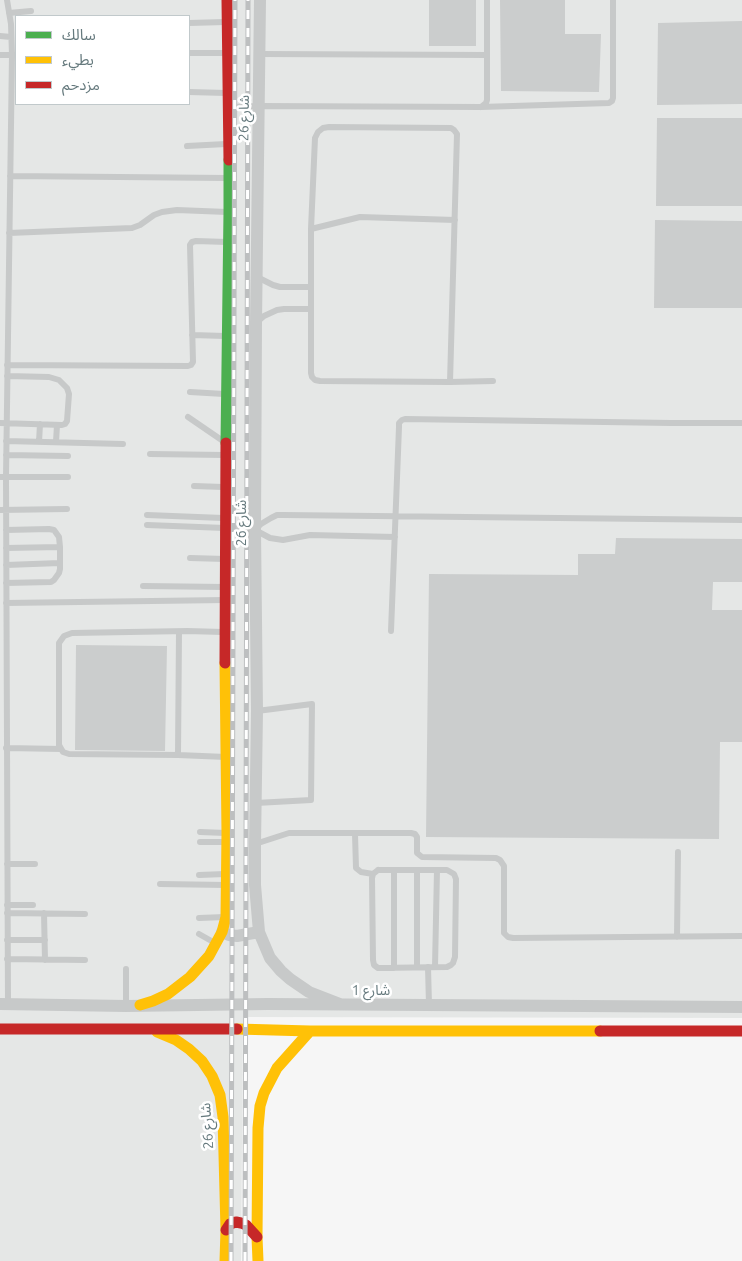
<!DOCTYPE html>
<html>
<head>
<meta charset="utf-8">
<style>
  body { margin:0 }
  #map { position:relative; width:742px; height:1261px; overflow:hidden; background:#f6f6f6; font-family:Ubuntu,"Noto Sans Arabic",sans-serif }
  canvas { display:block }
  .legend { position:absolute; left:15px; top:15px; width:175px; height:90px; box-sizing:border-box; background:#fff; border:1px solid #c1c9cb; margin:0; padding:6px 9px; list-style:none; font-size:15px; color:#65797d }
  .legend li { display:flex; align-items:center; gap:10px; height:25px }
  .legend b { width:25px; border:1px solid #c1c9cb }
</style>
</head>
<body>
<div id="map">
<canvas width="742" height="1261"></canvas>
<ul class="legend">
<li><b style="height:6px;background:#4caf50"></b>سالك</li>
<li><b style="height:6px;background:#ffc107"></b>بطيء</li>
<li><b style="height:6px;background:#c62828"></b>مزدحم</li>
</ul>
</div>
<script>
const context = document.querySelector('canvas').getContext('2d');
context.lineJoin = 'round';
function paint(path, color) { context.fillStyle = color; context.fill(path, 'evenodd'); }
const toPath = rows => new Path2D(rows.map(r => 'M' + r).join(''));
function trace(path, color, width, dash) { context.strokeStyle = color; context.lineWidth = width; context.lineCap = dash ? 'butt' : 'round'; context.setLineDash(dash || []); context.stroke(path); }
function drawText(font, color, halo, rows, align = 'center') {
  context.font = font + ' Ubuntu,"Noto Sans Arabic",sans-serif'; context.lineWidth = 5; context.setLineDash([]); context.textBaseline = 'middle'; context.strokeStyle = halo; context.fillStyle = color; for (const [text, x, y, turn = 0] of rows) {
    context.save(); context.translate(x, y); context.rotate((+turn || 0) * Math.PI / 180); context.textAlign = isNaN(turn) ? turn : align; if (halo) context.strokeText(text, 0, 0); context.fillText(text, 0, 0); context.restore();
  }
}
paint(toPath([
  [0,0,742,0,742,1018,243,1017,241,1261,0,1261],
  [16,16,189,16,189,104,16,104]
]), '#e5e7e6');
paint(toPath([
  [429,0,476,0,476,46,429,46],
  [500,0,565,0,565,34,601,34,599,92,501,91],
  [742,21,742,104,657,105,658,23],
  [657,118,742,118,742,206,656,206],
  [655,220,742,221,742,308,654,308],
  [616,538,742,539,742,582,713,582,712,610,742,610,742,742,720,742,719,839,426,837,429,574,578,575,578,554,615,554],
  [76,645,167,646,165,751,75,750]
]), '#cbcdcd');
trace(toPath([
  [7,0,11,24,12,55,6,477,8,1004],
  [9,13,31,11],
  [189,23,225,22],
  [0,36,11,37],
  [189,53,225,53],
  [260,54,487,55],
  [0,55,16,55],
  [189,92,226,93],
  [230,107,259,106,481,107,609,103,612,101,613,98,613,0],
  [481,107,486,103,487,100,487,0],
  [187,146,226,144],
  [10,176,227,178],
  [311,229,360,217,455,220],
  [9,233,132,228,140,225,154,215,162,212,177,210,227,212],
  [257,277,273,285,280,287,311,287],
  [257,322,264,316,277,310,284,309,311,309],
  [192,335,225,336],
  [7,365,188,366,191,365,193,362,190,245,192,242,196,241,227,242],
  [450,382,320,381,315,380,312,377,311,373,311,229,315,138,318,132,323,128,329,127,451,128,454,130,457,134,450,382,493,381],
  [190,392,224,394],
  [188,417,223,441],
  [0,423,62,425,65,424,67,421,69,394,67,388,59,380,49,377,7,376],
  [6,441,123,444],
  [39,442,40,424],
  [56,442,57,425],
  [150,454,224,455],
  [6,455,68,456],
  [0,477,68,477],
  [194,486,223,487],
  [0,510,67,509],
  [147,515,223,518],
  [147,525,225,528],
  [6,530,49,529,54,530,59,537,60,547,60,569,59,573,54,580,51,582,6,583],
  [395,537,310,535,283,540,270,538,255,530,261,524,271,518,277,515,283,515,742,520],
  [6,548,60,547],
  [190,558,225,559],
  [6,565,60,563],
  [143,586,224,587],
  [6,603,225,600],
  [391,631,399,427,399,423,402,420,405,419,671,423,742,423],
  [223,632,187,631,72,633,64,636,59,643,59,745,63,752,69,754,178,755,226,757],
  [6,748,61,749],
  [178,755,179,632],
  [256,803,311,800,312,704,257,711],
  [200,832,226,833],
  [355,834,356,868,361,872,373,874],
  [200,842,226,842],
  [255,844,289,833,411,833,415,834,417,837,417,853,422,857,496,858,500,860,504,866,504,933,508,937,513,938,742,936],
  [7,864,35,864],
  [378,870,447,870,454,874,456,879,455,957,453,963,451,965,447,967,378,968,374,965,373,960,372,878,373,874,378,870],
  [394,870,394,968],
  [199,875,225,874],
  [160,884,226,885],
  [7,905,33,905],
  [7,913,85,914],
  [44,913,45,960],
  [199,918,225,917],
  [199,934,215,943],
  [677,937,678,852],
  [7,940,45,940],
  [7,959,85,960],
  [417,967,417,870],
  [428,967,429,1005],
  [435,967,437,870],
  [126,1006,126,969]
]), '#c7c9c9', 6);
trace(toPath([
  [260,0,256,323,255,530,257,711,255,844,255,885,259,932,270,958,281,971,290,979,309,992,340,1004],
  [226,532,255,530],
  [222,932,229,935,237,936,259,932],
  [0,1004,126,1006,268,1004,742,1007]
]), '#c7c9c9', 12);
trace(toPath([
  [226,443,229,212,229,160]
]), '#4caf50', 11);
trace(toPath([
  [140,1005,153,1001,168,994,190,977,209,956,222,932,226,917,227,833,225,663],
  [237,1029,310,1031,600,1031],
  [157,1032,176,1040,189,1049,202,1061,212,1076,220,1095,223,1117,226,1230,225,1261],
  [258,1261,257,1237,258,1128,260,1106,264,1093,277,1068,310,1031]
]), '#ffc107', 11);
trace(toPath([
  [227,0,229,160],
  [225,663,226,443],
  [0,1029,237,1029],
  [600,1031,742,1031],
  [226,1230,230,1224,236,1222,241,1223,246,1225,257,1237]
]), '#c62828', 11);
const rail = toPath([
  [231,1261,235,0],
  [245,1261,248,0]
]);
trace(rail, '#bdbfc0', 5);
trace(rail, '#fff', 3, [9]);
drawText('14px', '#65797d', '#fff', [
  ["شارع 26",244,118,-89],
  ["شارع 26",241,523,-90],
  ["شارع 1",371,990],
  ["شارع 26",207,1126,-94]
]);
</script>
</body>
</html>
